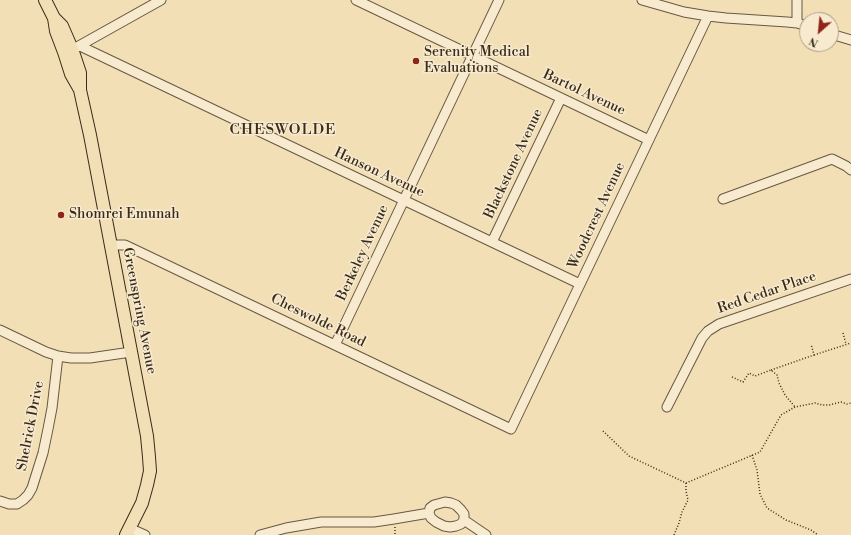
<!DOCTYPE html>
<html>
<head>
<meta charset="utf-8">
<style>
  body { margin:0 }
  #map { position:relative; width:851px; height:535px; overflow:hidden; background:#f2dfb5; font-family:"Libre Bodoni",serif }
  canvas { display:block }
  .north { position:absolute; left:799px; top:12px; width:40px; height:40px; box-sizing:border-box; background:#f7eacf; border:1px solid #ab9e87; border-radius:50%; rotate:207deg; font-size:11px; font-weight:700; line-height:16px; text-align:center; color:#392c1b }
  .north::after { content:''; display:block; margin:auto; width:14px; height:18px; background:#8f2418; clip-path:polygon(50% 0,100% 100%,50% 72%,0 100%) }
</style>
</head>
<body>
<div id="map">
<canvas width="851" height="535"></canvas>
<div class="north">N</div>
</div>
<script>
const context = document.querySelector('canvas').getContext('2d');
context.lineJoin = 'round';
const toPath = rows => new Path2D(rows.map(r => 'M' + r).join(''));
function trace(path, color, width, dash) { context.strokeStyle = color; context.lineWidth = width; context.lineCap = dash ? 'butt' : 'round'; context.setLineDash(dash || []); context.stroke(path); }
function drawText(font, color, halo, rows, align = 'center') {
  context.font = font + ' "Libre Bodoni",serif'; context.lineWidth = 3; context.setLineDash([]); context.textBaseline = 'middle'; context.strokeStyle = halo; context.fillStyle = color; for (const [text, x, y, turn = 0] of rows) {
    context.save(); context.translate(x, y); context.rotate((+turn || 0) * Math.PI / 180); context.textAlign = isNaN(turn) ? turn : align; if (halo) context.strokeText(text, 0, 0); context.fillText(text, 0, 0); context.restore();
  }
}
const minor = toPath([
  [356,0,649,140],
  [642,0,684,12,708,16,726,18,787,22,797,23,807,26],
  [797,23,797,0],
  [831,34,851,40],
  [80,46,580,284],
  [77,47,161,0],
  [723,199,832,159,846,166,851,170],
  [492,242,561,98],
  [111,245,125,245,511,429,708,16],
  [0,330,46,352,58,356,71,358,90,358,131,352],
  [335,345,499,0],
  [667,407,702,338,708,331,719,324,851,279],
  [0,501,9,504,17,504,23,500,28,495,32,488,43,453,48,429,52,408,58,356],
  [445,502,451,503,456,505,461,510,464,514,464,520,461,524,456,526,450,527,444,526,436,522,431,518,429,513,430,508,434,505,445,502],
  [464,520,486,535],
  [129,528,145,535],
  [260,535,286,528,321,522,374,522,394,519,429,513]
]);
const major = toPath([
  [45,0,54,18,56,31,64,52,71,74,79,88],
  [54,18,62,26,72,49,80,73,80,90,90,135,147,436,149,457,150,471,147,485,142,503,126,535]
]);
trace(minor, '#675942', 11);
trace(major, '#392c1b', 14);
trace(toPath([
  [843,333,846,344],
  [814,355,851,343],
  [771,370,814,355,811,344],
  [732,377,743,382,749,373,755,376,771,370,777,375,779,383,785,395,795,407],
  [603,431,629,456,686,483,760,452,781,415,795,407,815,403,822,405,829,405,841,402,847,404,851,403],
  [752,455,757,470,760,494,767,508,786,520,811,530,818,535],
  [395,527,395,535],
  [674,535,679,523,682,512,688,500,686,491,686,483]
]), '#392c1b', 1.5, [1, 2]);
trace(minor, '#f7eacf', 9);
trace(major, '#f2dfb5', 12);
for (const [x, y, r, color] of [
  [416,61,4,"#8f2418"],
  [61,215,4,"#8f2418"]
]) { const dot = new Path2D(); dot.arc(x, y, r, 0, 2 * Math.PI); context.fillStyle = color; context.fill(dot); trace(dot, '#f7eacf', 1.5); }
drawText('14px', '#392c1b', '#f7eacf', [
  ["Serenity Medical",424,53],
  ["Evaluations",424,69],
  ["Shomrei Emunah",69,215]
], 'left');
drawText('14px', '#392c1b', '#f7eacf', [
  ["Bartol Avenue",584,93,25],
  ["Blackstone Avenue",514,164,-65],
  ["Hanson Avenue",379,173,25],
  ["Woodcrest Avenue",597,216,-65],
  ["Berkeley Avenue",363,253,-65],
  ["Red Cedar Place",767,293,-19],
  ["Greenspring Avenue",139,311,79],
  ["Cheswolde Road",318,321,26],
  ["Shelrick Drive",31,426,-79]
]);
context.letterSpacing = '1px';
drawText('15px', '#392c1b', '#f7eacf', [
  ["CHESWOLDE",283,130]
]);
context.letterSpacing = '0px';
</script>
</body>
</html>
